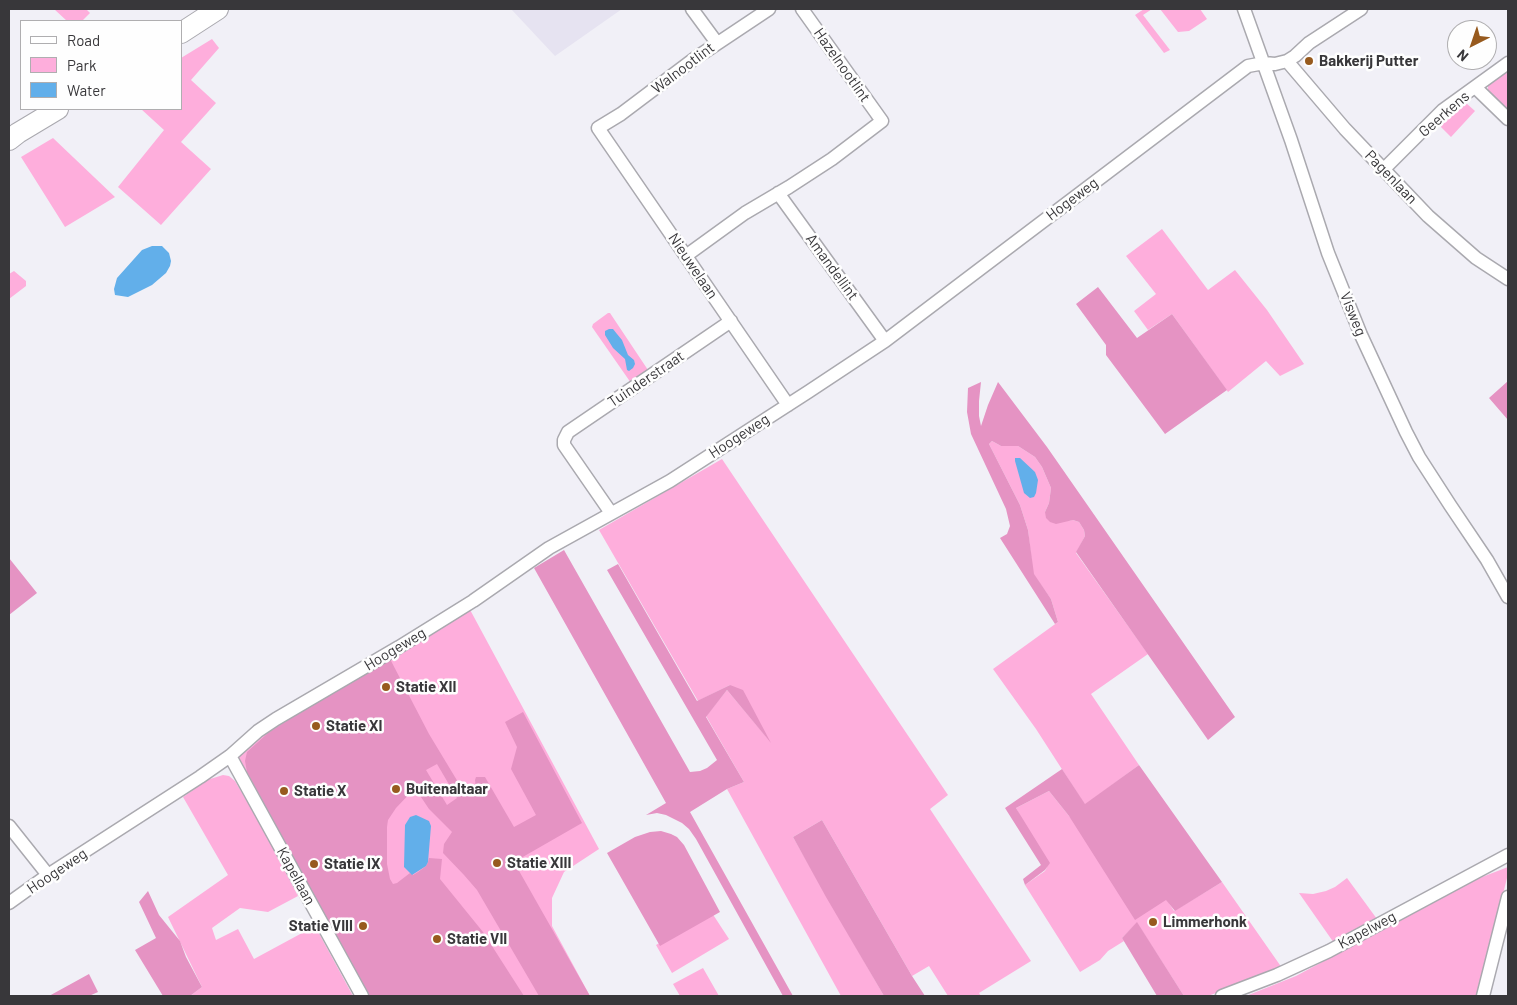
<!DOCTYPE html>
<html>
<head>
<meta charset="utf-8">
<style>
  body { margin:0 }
  #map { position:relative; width:1517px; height:1005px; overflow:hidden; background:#f1f0f7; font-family:Barlow,sans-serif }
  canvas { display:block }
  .frame { position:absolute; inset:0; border:10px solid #38373a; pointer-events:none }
  .legend { position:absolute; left:20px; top:20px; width:162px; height:90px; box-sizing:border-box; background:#fefefe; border:1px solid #afaeb0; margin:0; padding:6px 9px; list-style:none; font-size:15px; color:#38373a }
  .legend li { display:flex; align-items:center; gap:10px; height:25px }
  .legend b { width:25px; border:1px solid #afaeb0 }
  .north { position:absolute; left:1447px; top:20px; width:50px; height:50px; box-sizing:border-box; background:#fefefe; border:1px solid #afaeb0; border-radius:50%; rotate:221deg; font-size:14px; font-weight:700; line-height:20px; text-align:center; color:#38373a }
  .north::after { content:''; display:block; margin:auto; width:18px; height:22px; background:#975a1e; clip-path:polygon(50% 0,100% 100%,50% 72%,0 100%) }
</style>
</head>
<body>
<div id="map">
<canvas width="1517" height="1005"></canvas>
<div class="frame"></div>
<ul class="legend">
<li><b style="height:6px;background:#fff"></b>Road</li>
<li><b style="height:14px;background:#feaedc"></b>Park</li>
<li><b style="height:14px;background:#62afea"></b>Water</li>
</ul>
<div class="north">N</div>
</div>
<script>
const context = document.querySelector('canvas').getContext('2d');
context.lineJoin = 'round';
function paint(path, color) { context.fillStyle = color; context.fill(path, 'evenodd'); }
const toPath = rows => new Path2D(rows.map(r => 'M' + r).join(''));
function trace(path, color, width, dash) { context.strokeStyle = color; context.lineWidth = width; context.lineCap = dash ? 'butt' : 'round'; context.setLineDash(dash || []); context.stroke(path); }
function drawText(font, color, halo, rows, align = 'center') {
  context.font = font + ' Barlow,sans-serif'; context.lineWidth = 5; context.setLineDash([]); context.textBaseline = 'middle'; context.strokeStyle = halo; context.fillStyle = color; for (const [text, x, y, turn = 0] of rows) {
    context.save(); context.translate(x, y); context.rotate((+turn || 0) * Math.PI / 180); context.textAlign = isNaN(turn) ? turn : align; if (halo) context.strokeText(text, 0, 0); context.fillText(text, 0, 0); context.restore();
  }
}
paint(toPath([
  [511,9,622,9,555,56]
]), '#e6e3f1');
paint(toPath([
  [54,9,77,9,79,10,81,9,86,9,90,13,82,21,67,21],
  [1144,9,1152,9,1143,15,1170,50,1164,53,1135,15],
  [1160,9,1200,9,1207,19,1189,31,1178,32],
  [212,39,219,48,191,80,216,103,181,142,211,169,161,225,118,187,164,130,141,109,181,109,181,58],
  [1508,71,1508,114,1488,94,1488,86,1492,81],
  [1461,102,1466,103,1475,111,1451,137,1438,124,1455,106],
  [53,138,115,197,65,227,21,157],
  [1162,229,1208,290,1235,270,1267,310,1304,364,1280,376,1266,361,1228,392,1172,314,1148,330,1134,311,1156,294,1126,256],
  [14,271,26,281,26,286,9,299,9,274],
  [608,313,610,313,648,370,631,383,592,327,593,324],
  [992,441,1001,446,1018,446,1035,457,1042,467,1051,488,1049,503,1045,512,1066,521,1073,520,1079,522,1084,530,1085,536,1076,553,1148,654,1091,694,1139,765,1085,805,1036,729,993,669,1058,622,1051,599,1033,574,1028,530,1020,505,989,444],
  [722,459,948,795,930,809,1031,961,979,993,981,996,948,996,929,966,912,976,822,820,793,837,884,996,841,996,727,789,744,782,706,716,727,690,769,740,730,685,698,701,599,530],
  [468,606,599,849,564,872,552,898,552,926,590,996,363,996,236,755,277,723],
  [223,775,229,776,235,781,260,823,298,896,268,912,240,908,212,928,216,940,238,929,254,959,315,926,353,996,190,996,202,987,168,917,228,875,183,797,207,780],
  [1049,791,1069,816,1167,900,1174,911,1222,882,1282,968,1208,996,1184,996,1137,923,1122,938,1124,941,1108,951,1100,960,1080,972,1025,885,1045,871,1047,867,1016,808],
  [1508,867,1508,874,1480,986,1478,996,1246,996,1296,976,1477,879],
  [1347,878,1377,919,1334,943,1299,893,1313,894,1326,891,1335,887],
  [712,913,729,939,672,973,656,945],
  [703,968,719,996,680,996,673,984]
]), '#feaedc');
paint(toPath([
  [1098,287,1137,338,1172,314,1227,390,1165,434,1106,355,1106,345,1076,304],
  [1508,381,1508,420,1489,398],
  [981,382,979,401,979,416,981,426,988,405,998,382,1047,447,1235,717,1208,740,1076,552,1085,536,1084,530,1079,522,1073,520,1056,524,1050,522,1046,518,1045,512,1049,503,1051,488,1042,467,1035,457,1018,446,1001,446,992,441,989,444,1020,505,1028,530,1034,574,1051,599,1058,622,1055,624,1000,538,1007,534,1010,526,1006,509,971,434,967,412,968,388],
  [564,550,690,772,700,771,707,768,717,760,607,570,618,564,697,701,730,685,743,690,771,743,727,690,706,717,744,782,727,789,690,812,793,996,783,996,696,839,689,829,682,823,666,815,657,813,646,815,666,803,534,568],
  [9,558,37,593,9,615],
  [389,657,429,734,461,787,471,791,476,790,475,780,476,777,485,777,514,827,536,815,511,769,517,747,505,722,523,712,582,823,514,862,590,996,539,996,477,890,464,875,443,853,444,844,452,832,429,809,415,788,396,808,388,820,387,827,387,864,390,879,393,884,397,883,410,873,413,875,418,872,426,866,428,862,429,858,442,859,440,879,483,932,524,996,368,996,247,772,245,761,247,752,268,733,337,688],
  [437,764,457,798,447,805,426,770],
  [1139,765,1222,882,1175,911,1166,900,1135,920,1069,816,1049,791,1016,808,1050,863,1045,870,1025,885,1023,879,1041,865,1005,808,1062,769,1085,804],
  [822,820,912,976,925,996,884,996,826,897,793,837],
  [661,831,671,834,677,837,684,845,720,912,660,946,607,853,635,837,650,832],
  [148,891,159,915,180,941,186,957,202,987,190,996,163,996,135,950,156,938,139,902],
  [1137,922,1184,996,1157,996,1122,938],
  [89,974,98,992,89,996,49,996]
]), '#e593c3');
paint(toPath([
  [152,246,162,246,169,253,171,261,170,266,166,273,152,285,128,297,115,295,114,289,117,278,142,250],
  [609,329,613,329,617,334,622,340,628,355,634,360,635,364,633,368,629,371,627,370,625,359,613,348,605,335,605,331],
  [1015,458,1020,458,1035,472,1038,480,1036,493,1034,497,1030,498,1024,493,1015,461],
  [416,815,429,821,431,826,428,862,426,866,412,875,404,867,405,825,410,817]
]), '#62afea');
const minor = toPath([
  [692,9,717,43],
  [769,9,694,59,621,114,598,128,788,405],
  [1244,9,1291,140,1328,253,1361,335,1406,432,1419,457,1450,505,1487,560,1508,597],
  [1287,61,1345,129,1428,216,1476,258,1508,279],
  [1475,87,1508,119],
  [1384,169,1443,110,1508,63],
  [778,193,885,341],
  [687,255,745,213,789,187,832,159,882,121,802,9],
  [611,513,564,445,564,440,568,432,731,321],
  [230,756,362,996],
  [9,826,48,875],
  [9,903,48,875,200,777,230,756,258,731,276,719,399,647,473,601,549,548,670,481,808,392,885,341,1248,66,1264,63,1275,64,1287,61,1295,56,1309,43,1361,9],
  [1222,996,1277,975,1329,951,1508,855],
  [1483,996,1508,897]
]);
const primary = toPath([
  [181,33,218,9],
  [9,140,18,133,58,109]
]);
trace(minor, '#aaa9af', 15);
trace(primary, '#aaa9af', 22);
trace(minor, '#fff', 12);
trace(primary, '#fff', 20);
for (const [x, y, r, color] of [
  [1309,61,5,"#975a1e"],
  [386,687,5,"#975a1e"],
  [316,726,5,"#975a1e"],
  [396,789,5,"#975a1e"],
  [284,791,5,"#975a1e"],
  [497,863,5,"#975a1e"],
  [314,864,5,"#975a1e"],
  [1153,922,5,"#975a1e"],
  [363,926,5,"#975a1e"],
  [437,939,5,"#975a1e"]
]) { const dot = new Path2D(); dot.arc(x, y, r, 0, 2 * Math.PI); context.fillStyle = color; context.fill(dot); trace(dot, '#fefefe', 2); }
drawText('bold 15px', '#38373a', '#fefefe', [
  ["Bakkerij Putter",1319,61],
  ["Statie XII",396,687],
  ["Statie XI",326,726],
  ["Buitenaltaar",406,789],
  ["Statie X",294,791],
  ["Statie XIII",507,863],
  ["Statie IX",324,864],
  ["Limmerhonk",1163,922],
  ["Statie VIII",353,926,"right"],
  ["Statie VII",447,939]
], 'left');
drawText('15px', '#38373a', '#fefefe', [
  ["Hazelnootlint",842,65,55],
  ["Walnootlint",683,68,-37],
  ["Geerkens",1444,114,-41],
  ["Pagenlaan",1391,177,46],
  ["Hogeweg",1072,199,-37],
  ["Nieuwelaan",693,266,56],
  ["Amandellint",832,267,54],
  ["Visweg",1353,314,68],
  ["Tuinderstraat",646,379,-34],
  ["Hoogeweg",739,436,-33],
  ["Hoogeweg",395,649,-31],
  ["Hoogeweg",57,871,-34],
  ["Kapellaan",296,876,61],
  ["Kapelweg",1367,930,-28]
]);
</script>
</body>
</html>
